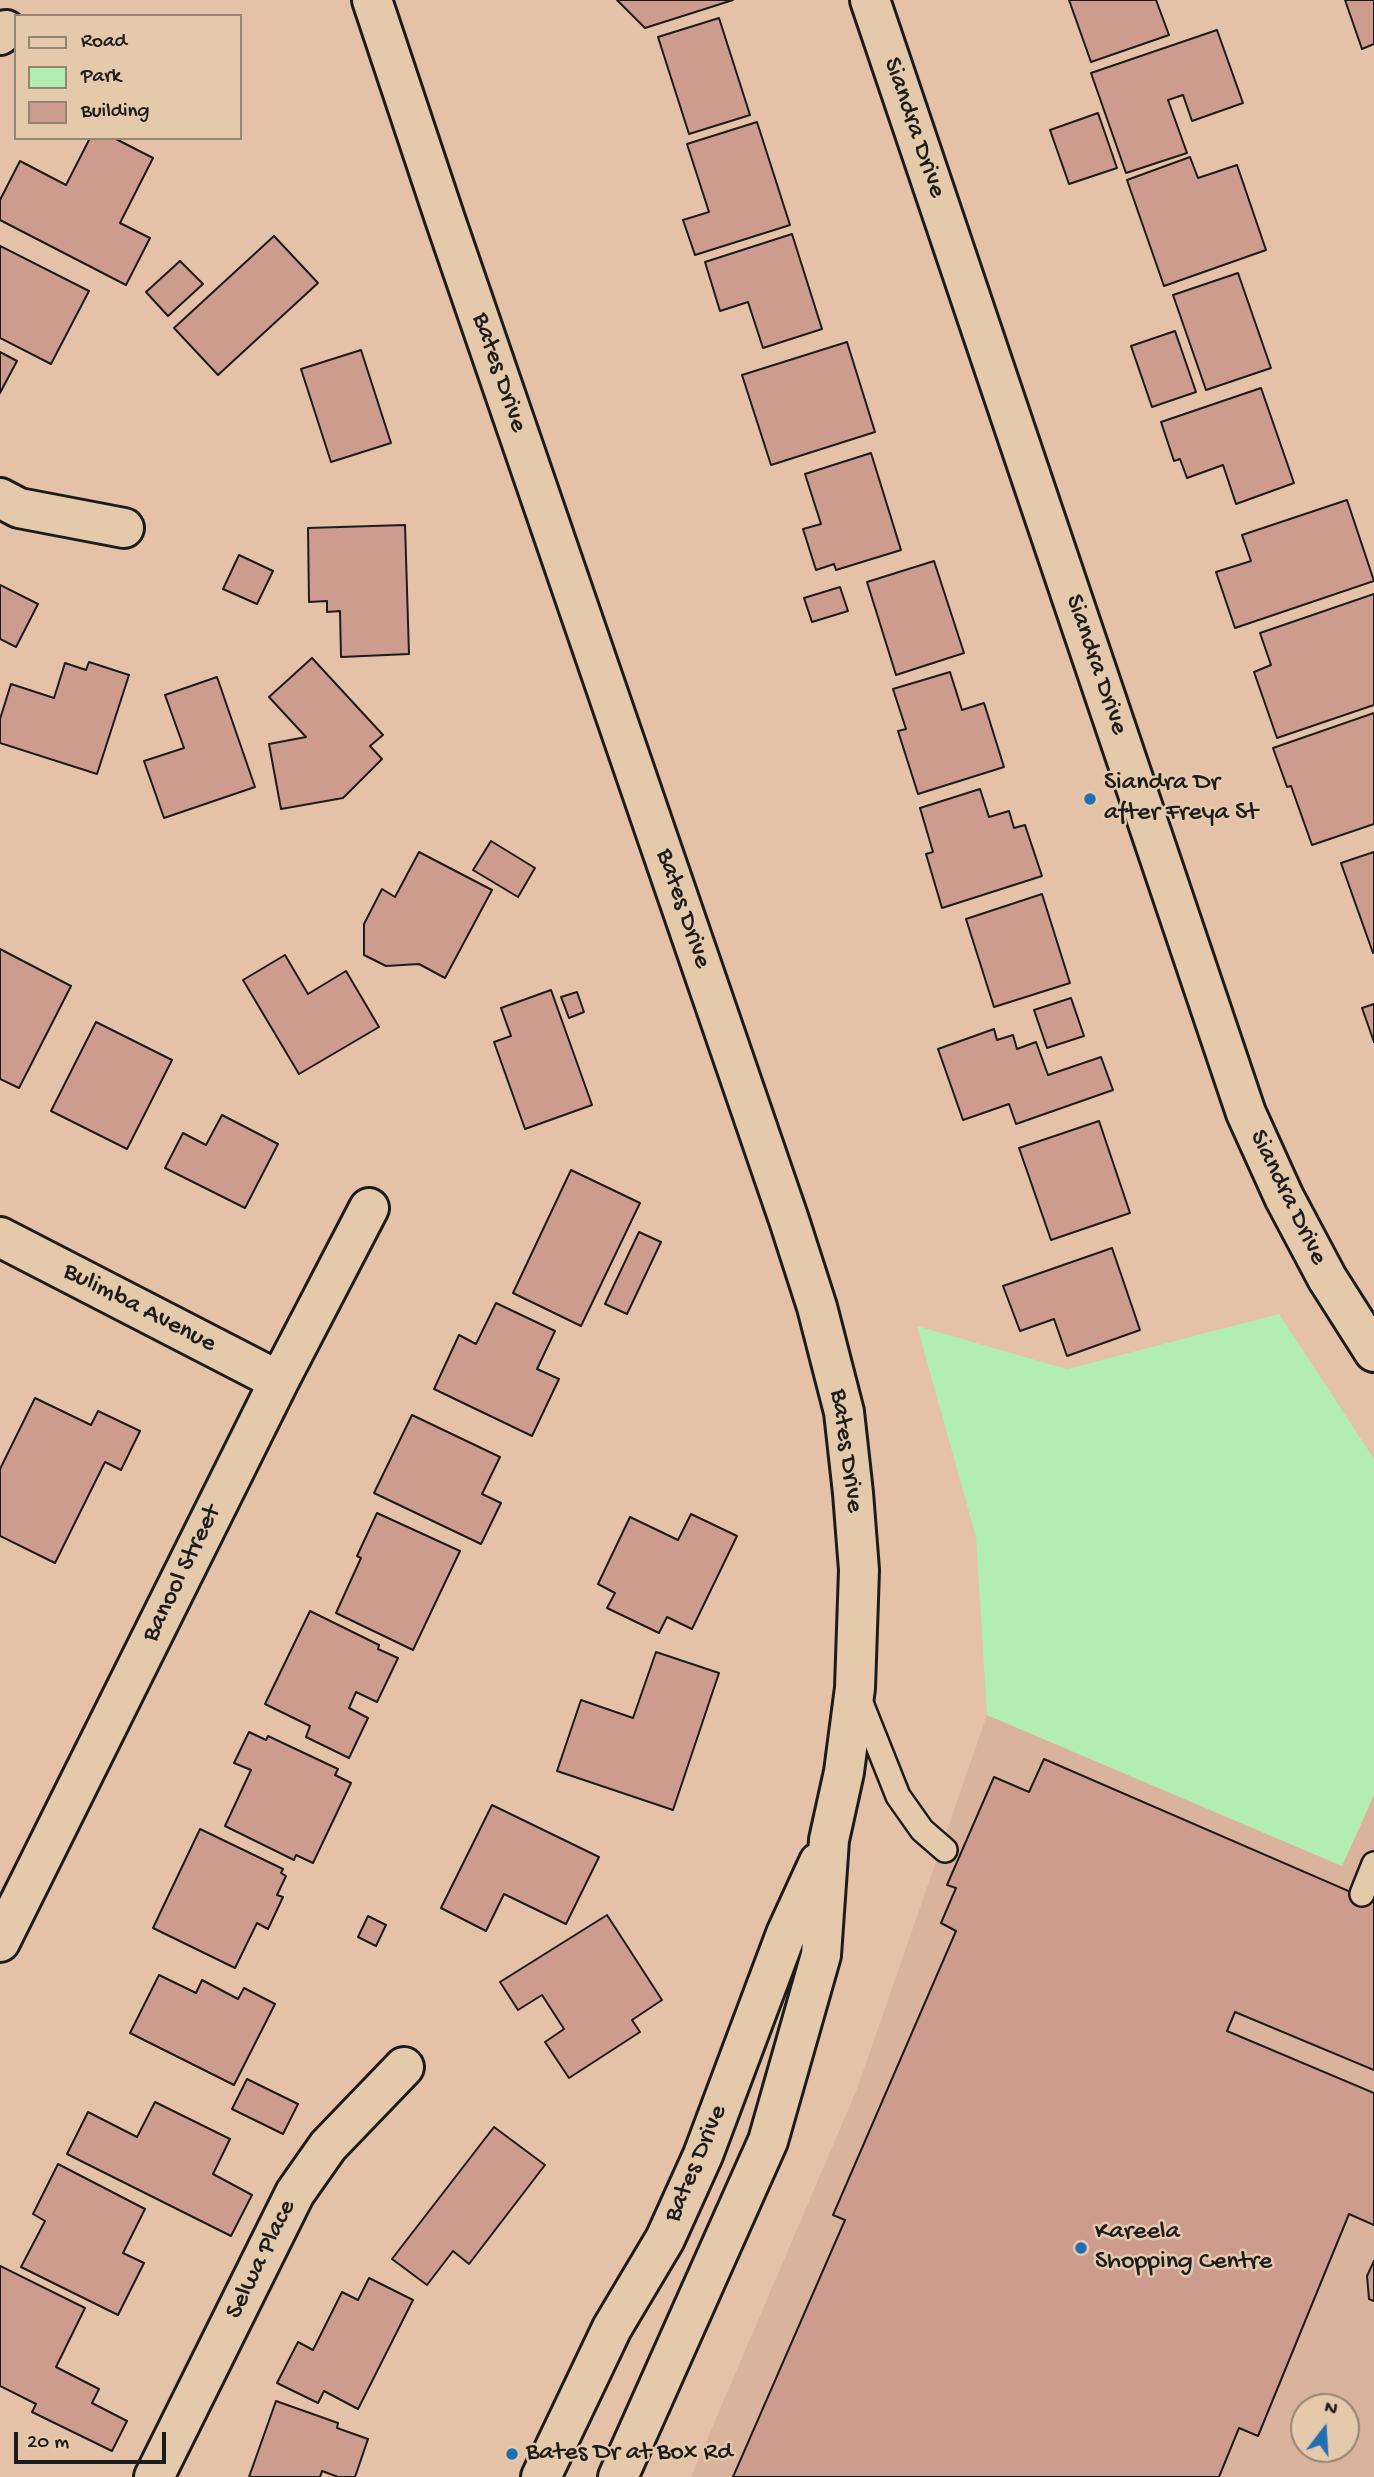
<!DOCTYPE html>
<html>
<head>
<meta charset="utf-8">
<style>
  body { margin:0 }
  #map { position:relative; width:1374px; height:2477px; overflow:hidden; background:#e5c1a7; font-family:"Gochi Hand",sans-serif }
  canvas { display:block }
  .legend { position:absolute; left:14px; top:14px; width:228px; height:126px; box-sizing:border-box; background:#e4c9ab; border:2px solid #948472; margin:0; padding:9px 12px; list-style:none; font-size:21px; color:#1c1c1c }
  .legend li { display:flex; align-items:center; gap:14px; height:35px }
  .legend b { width:35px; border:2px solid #948472 }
  .north { position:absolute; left:1290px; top:2393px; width:70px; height:70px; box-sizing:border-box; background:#e4c9ab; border:2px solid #948472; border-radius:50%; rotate:17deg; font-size:19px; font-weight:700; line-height:28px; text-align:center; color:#1c1c1c }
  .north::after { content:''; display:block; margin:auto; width:24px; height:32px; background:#1f6fb2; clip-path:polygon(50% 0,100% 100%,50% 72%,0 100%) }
  .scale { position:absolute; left:14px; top:2432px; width:152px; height:32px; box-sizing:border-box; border:4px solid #1c1c1c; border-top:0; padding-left:9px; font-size:21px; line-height:24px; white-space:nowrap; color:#1c1c1c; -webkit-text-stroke:5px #e4c9ab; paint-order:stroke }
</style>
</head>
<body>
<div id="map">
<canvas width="1374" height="2477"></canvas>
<ul class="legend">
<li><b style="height:9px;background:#e4c9ab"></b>Road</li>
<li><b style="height:19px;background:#b2edb1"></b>Park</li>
<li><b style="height:19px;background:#ce9c8e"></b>Building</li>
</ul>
<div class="north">N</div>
<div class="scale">20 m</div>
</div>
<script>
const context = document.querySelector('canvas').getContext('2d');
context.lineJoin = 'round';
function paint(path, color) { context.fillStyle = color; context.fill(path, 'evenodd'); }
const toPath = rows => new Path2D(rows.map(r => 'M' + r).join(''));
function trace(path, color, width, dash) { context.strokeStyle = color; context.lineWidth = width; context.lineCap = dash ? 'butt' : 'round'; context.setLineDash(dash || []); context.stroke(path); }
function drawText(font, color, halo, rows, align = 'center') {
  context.font = font + ' "Gochi Hand",sans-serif'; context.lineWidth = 5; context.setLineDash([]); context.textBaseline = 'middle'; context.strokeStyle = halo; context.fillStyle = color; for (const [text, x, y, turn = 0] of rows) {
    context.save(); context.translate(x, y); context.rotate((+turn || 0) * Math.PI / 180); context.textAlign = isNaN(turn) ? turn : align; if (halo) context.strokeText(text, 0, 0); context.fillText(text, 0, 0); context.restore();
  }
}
paint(toPath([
  [987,1715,1342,1866,1374,1795,1374,2477,691,2477,857,2089],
  [1304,2407,1346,2407,1346,2449,1304,2449]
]), '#dab39d');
paint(toPath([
  [1279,1314,1374,1459,1374,1795,1342,1866,987,1715,976,1537,917,1326,1067,1369]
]), '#b2edb1');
const building = toPath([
  [617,0,733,0,645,28,617,0],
  [1069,0,1156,0,1169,35,1091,62,1069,0],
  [1345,0,1374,0,1374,44,1362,49,1345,0],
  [719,18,750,115,689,134,658,37,719,18],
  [1217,30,1243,103,1192,121,1183,95,1168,100,1187,153,1126,173,1091,73,1217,30],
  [1098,113,1117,168,1069,184,1050,130,1098,113],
  [757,122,790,225,695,255,683,220,709,212,687,144,757,122],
  [90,138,114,138,153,158,120,223,150,238,126,285,0,220,0,200,20,161,66,185,90,138],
  [1190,157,1198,178,1237,165,1266,250,1164,286,1127,180,1190,157],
  [792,234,822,329,763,348,748,302,720,311,705,262,792,234],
  [274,236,318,283,218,375,174,328,274,236],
  [0,246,89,291,51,364,0,338,0,246],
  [180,261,203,284,168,316,146,292,180,261],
  [1238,273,1271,368,1206,390,1173,295,1238,273],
  [1175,331,1196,392,1152,407,1131,346,1175,331],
  [847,342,875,432,771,465,742,375,847,342],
  [361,350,391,443,331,462,301,369,361,350],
  [0,352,17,361,0,393,0,352],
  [1261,388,1294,483,1236,504,1223,465,1187,478,1180,459,1174,461,1161,422,1261,388],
  [871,453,901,550,836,570,834,564,816,570,803,529,821,524,805,474,871,453],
  [1347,500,1374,581,1235,628,1216,572,1251,561,1242,535,1347,500],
  [405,525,409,654,341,657,340,611,327,612,327,601,309,602,308,528,405,525],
  [239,555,273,571,257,604,223,589,239,555],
  [934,561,964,653,896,675,867,582,934,561],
  [0,585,38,604,16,647,0,639,0,585],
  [840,587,848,611,812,622,804,598,840,587],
  [1374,594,1374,705,1277,738,1254,672,1271,665,1260,633,1374,594],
  [312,658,383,735,370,746,382,759,343,798,281,809,269,744,306,737,269,697,312,658],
  [89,662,129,675,97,774,0,743,0,719,11,684,54,698,65,663,86,670,89,662],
  [950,672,962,710,984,703,1004,767,918,794,898,731,906,729,893,689,950,672],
  [217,677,255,787,164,818,144,761,184,748,165,695,217,677],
  [1374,713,1374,824,1312,845,1291,786,1287,787,1273,748,1374,713],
  [980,789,989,817,1009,811,1014,828,1025,825,1042,876,942,908,926,854,933,852,920,808,980,789],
  [491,841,535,868,518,897,473,870,491,841],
  [419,852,492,890,445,978,419,964,386,966,364,955,364,924,382,889,395,897,419,852],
  [1374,852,1374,952,1373,953,1341,863,1374,852],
  [1042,894,1070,983,994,1007,966,919,1042,894],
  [0,949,71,986,19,1088,0,1079,0,949],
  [285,955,308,994,346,971,379,1027,299,1074,243,980,285,955],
  [551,990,592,1105,525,1129,494,1042,511,1036,501,1008,551,990],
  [577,992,584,1012,569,1018,561,997,577,992],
  [1071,998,1084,1036,1047,1048,1034,1010,1071,998],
  [1374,1004,1374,1042,1362,1008,1374,1004],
  [96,1022,172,1060,127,1149,51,1111,96,1022],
  [994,1029,997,1040,1013,1035,1017,1049,1036,1042,1048,1075,1101,1057,1113,1090,1016,1124,1009,1104,963,1120,938,1049,994,1029],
  [222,1115,278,1144,245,1208,165,1168,183,1133,206,1145,222,1115],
  [1099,1121,1130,1213,1051,1240,1019,1148,1099,1121],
  [571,1170,640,1203,581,1326,513,1293,571,1170],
  [639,1232,661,1242,627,1314,605,1304,639,1232],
  [1112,1248,1140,1330,1067,1356,1054,1319,1020,1331,1003,1286,1112,1248],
  [496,1303,555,1331,537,1369,559,1379,532,1436,434,1389,459,1335,476,1344,496,1303],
  [35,1398,91,1425,98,1411,140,1431,121,1470,105,1462,55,1563,0,1536,0,1469,35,1398],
  [412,1415,500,1457,482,1494,501,1503,481,1544,374,1493,412,1415],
  [377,1513,460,1551,413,1650,336,1613,361,1558,357,1556,377,1513],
  [691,1514,737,1536,692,1629,667,1617,659,1633,607,1608,615,1593,598,1584,630,1517,678,1540,691,1514],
  [310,1611,379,1645,378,1649,398,1658,377,1702,356,1692,349,1708,368,1718,349,1758,306,1737,310,1726,265,1704,310,1611],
  [656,1652,719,1673,673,1810,557,1771,581,1700,633,1718,656,1652],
  [249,1732,266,1740,268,1736,338,1769,335,1775,351,1783,313,1863,296,1855,294,1860,225,1826,251,1770,234,1763,249,1732],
  [1044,1759,1374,1902,1374,2070,1235,2012,1227,2031,1374,2093,1374,2225,1349,2214,1258,2436,1239,2428,1219,2477,733,2477,845,2220,833,2215,956,1931,941,1923,956,1888,947,1885,994,1777,1029,1792,1044,1759],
  [492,1805,599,1857,566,1924,504,1894,486,1931,441,1908,492,1805],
  [200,1829,283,1869,281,1873,286,1876,277,1895,283,1897,268,1929,257,1923,235,1968,153,1928,200,1829],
  [607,1915,662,2000,632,2020,640,2032,569,2078,545,2042,564,2029,542,1995,518,2010,500,1982,607,1915],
  [368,1916,386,1925,376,1946,358,1937,368,1916],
  [159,1975,196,1993,202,1980,238,1999,244,1988,275,2004,234,2085,130,2033,159,1975],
  [247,2079,298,2104,283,2134,232,2109,247,2079],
  [155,2102,230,2139,213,2174,252,2195,231,2236,67,2154,88,2112,137,2137,155,2102],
  [494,2127,545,2165,469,2264,453,2251,427,2285,392,2259,494,2127],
  [58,2164,145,2209,123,2253,144,2263,118,2315,21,2267,45,2221,33,2214,58,2164],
  [1374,2261,1374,2301,1369,2299,1367,2276,1374,2261],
  [0,2266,85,2308,56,2367,99,2389,92,2403,127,2421,112,2451,32,2412,36,2404,0,2386,0,2266],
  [369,2278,413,2300,358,2409,324,2391,318,2403,277,2383,298,2342,313,2350,342,2292,358,2300,369,2278],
  [276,2401,338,2423,337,2428,368,2439,355,2477,338,2477,322,2471,320,2477,249,2477,276,2401]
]);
paint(building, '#ce9c8e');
trace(building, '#1c1c1c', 2);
const lane = toPath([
  [859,1698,898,1796,922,1830,945,1850],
  [1362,1894,1374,1864]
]);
const street = toPath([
  [870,0,1246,1113,1284,1197,1327,1278,1374,1352],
  [0,35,6,30],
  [0,498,19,508,124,528],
  [0,1237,279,1381],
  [0,1942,279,1381,369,1208],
  [154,2477,295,2193,328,2146,404,2067]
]);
const secondary = toPath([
  [372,0,445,219,789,1220,817,1307,844,1412,853,1493,859,1570,855,1688,844,1772,829,1840,821,1955,768,2141,618,2477],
  [541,2477,612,2328,665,2239,703,2155,786,1934,819,1862]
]);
trace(lane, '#1c1c1c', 28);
trace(street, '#1c1c1c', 44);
trace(secondary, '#1c1c1c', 44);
trace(lane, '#e4c9ab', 23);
trace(street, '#e4c9ab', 38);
trace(secondary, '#e4c9ab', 38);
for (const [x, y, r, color] of [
  [1090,799,7,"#1f6fb2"],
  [1081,2248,7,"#1f6fb2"],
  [512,2454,7,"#1f6fb2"]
]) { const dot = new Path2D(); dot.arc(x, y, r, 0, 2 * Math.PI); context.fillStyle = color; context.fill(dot); trace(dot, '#e4c9ab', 2.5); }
drawText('26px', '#1c1c1c', '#e4c9ab', [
  ["Siandra Drive",913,128,71],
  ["Bates Drive",498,373,71],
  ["Siandra Drive",1095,665,71],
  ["Bates Drive",682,909,71],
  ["Siandra Drive",1287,1198,64],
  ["Bulimba Avenue",139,1309,27],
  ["Bates Drive",845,1451,82],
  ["Banool Street",183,1574,-64],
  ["Bates Drive",697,2164,-67],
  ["Selwa Place",262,2260,-64]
]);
drawText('26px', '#1c1c1c', '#e4c9ab', [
  ["Siandra Dr",1104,784],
  ["after Freya St",1104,814],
  ["Kareela",1095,2233],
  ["Shopping Centre",1095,2263],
  ["Bates Dr at Box Rd",526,2454]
], 'left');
</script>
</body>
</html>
